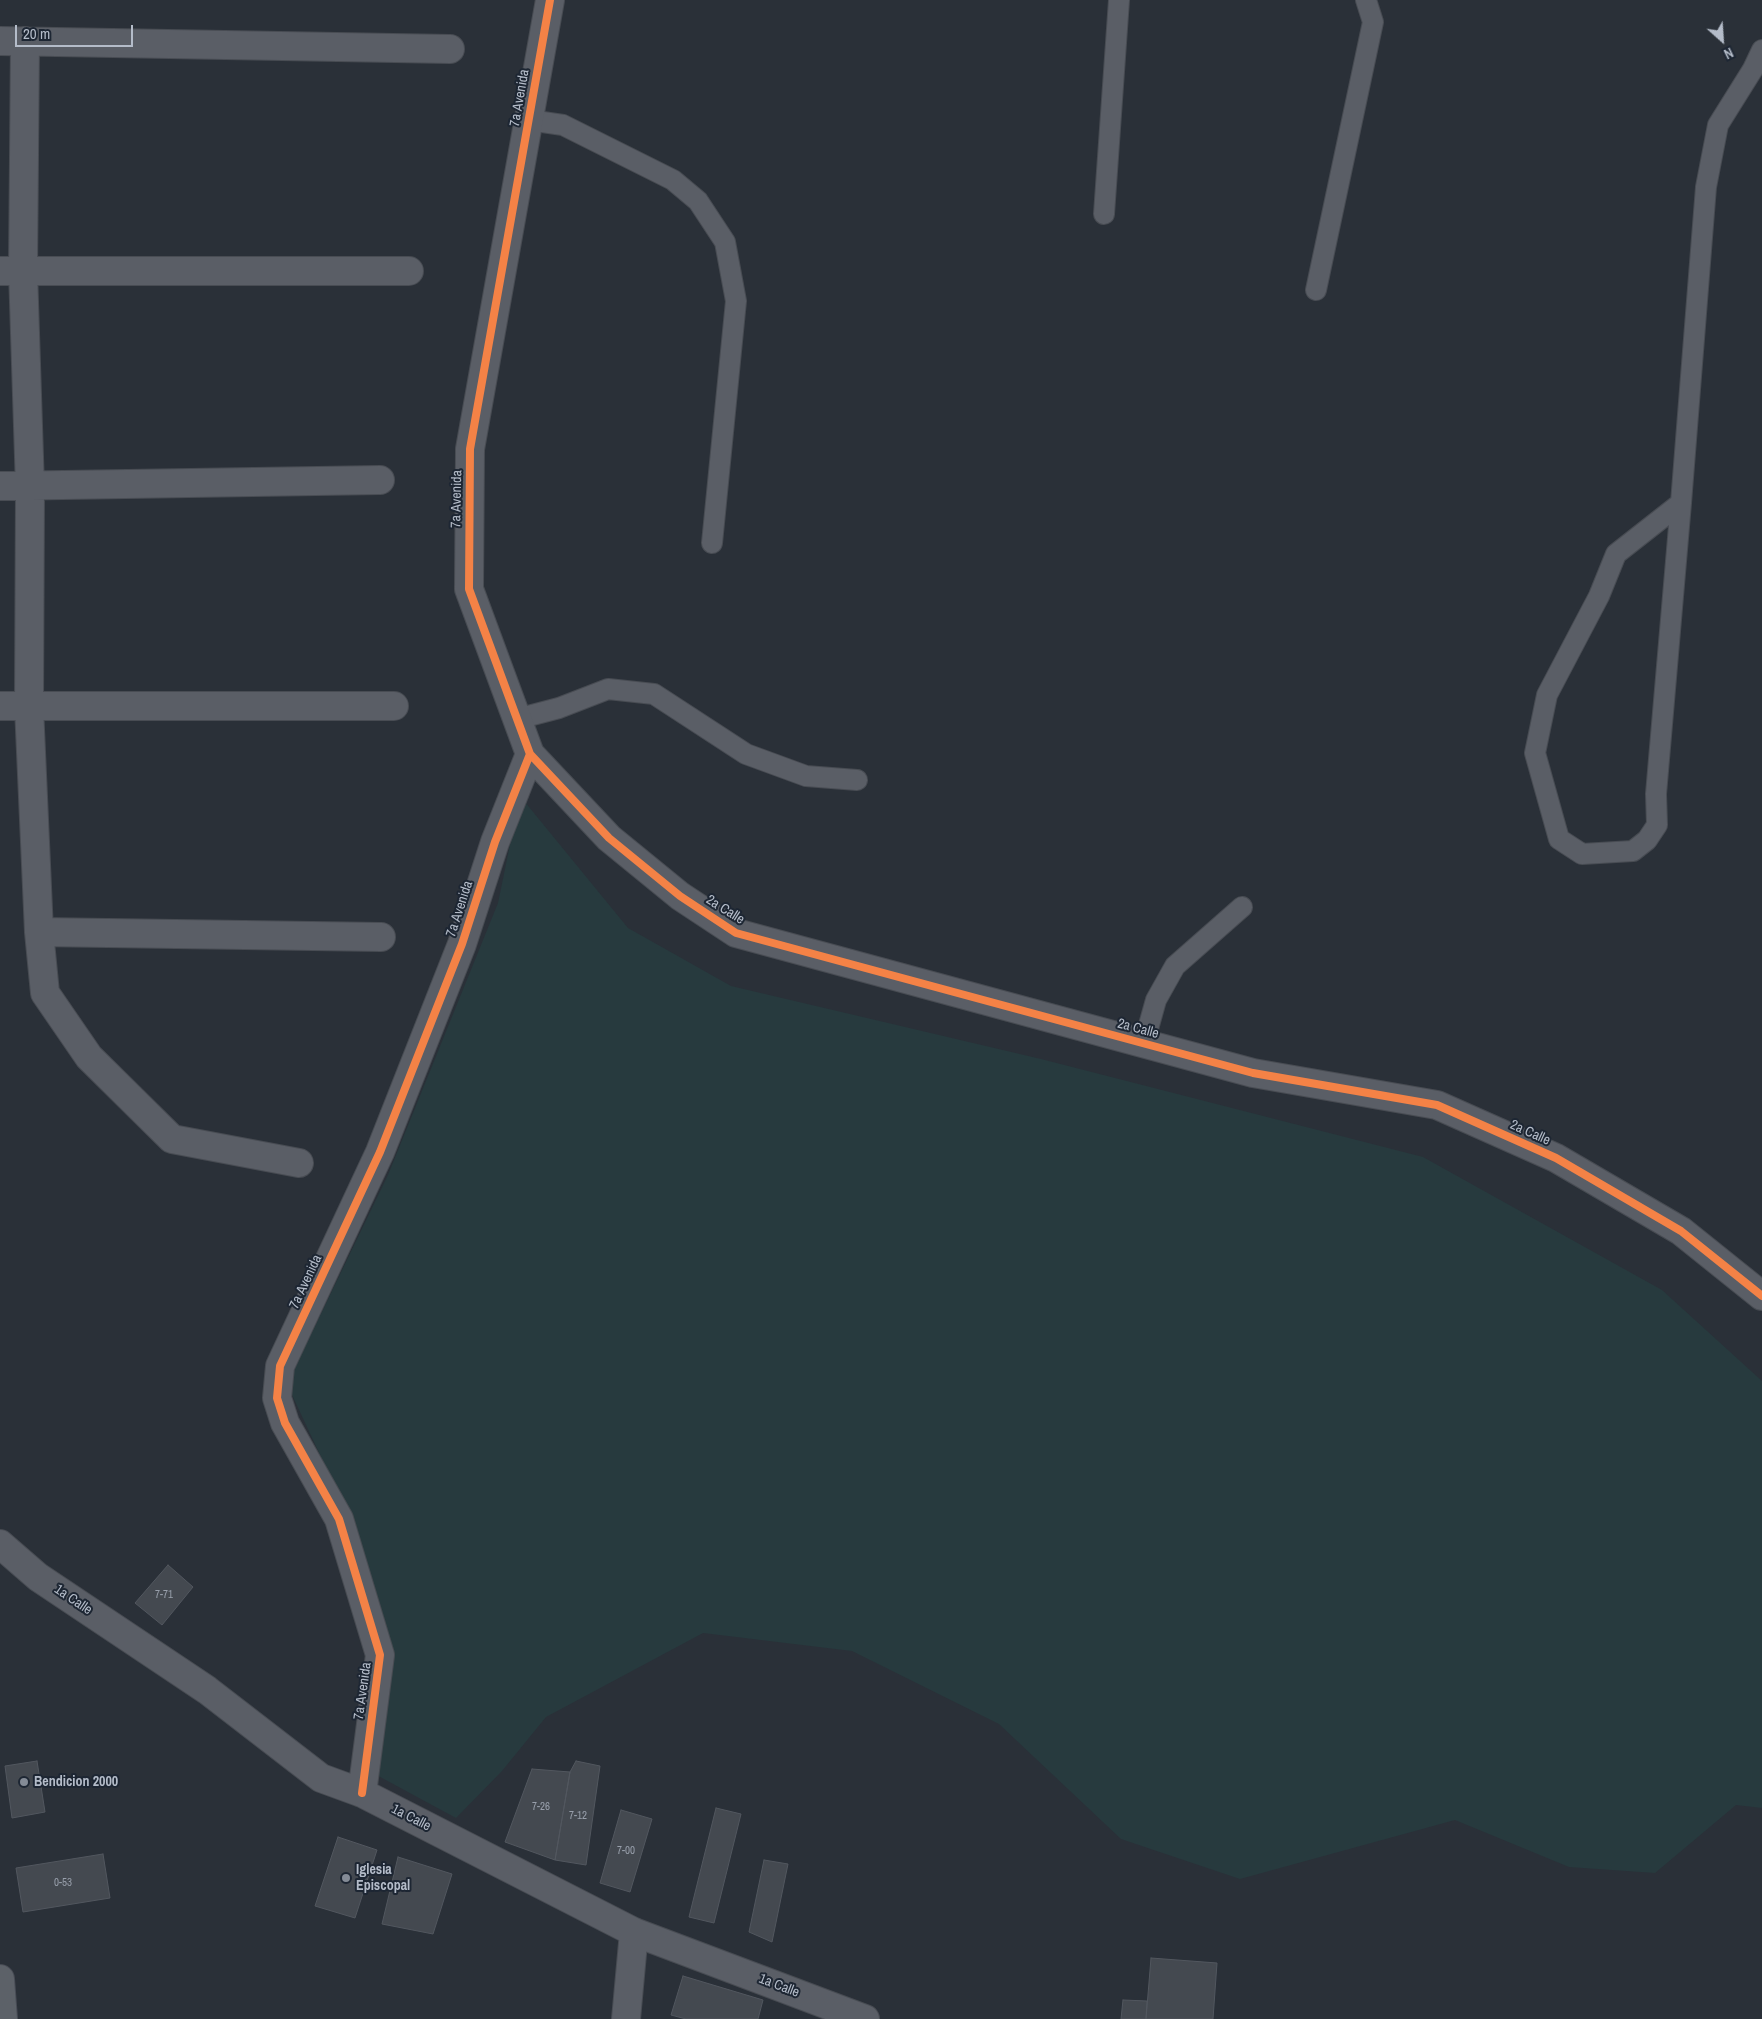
<!DOCTYPE html>
<html>
<head>
<meta charset="utf-8">
<style>
  body { margin:0 }
  #map { position:relative; width:1762px; height:2019px; overflow:hidden; background:#2a3038; font-family:"Archivo Narrow",sans-serif }
  canvas { display:block }
  .north { position:absolute; left:1697px; top:15px; width:50px; height:50px; -webkit-text-stroke:4px #1d2633; paint-order:stroke; rotate:154deg; font-size:14px; font-weight:700; line-height:20px; text-align:center; color:#b4bcc9 }
  .north::after { content:''; display:block; margin:auto; width:18px; height:22px; background:#b4bcc9; clip-path:polygon(50% 0,100% 100%,50% 72%,0 100%) }
  .scale { position:absolute; left:15px; top:25px; width:118px; height:22px; box-sizing:border-box; border:2px solid #b4bcc9; border-top:0; padding-left:6px; font-size:15px; line-height:18px; white-space:nowrap; color:#b4bcc9; -webkit-text-stroke:4px #1d2633; paint-order:stroke }
</style>
</head>
<body>
<div id="map">
<canvas width="1762" height="2019"></canvas>
<div class="north">N</div>
<div class="scale">20 m</div>
</div>
<script>
const context = document.querySelector('canvas').getContext('2d');
context.lineJoin = 'round';
function paint(path, color) { context.fillStyle = color; context.fill(path, 'evenodd'); }
const toPath = rows => new Path2D(rows.map(r => 'M' + r).join(''));
function trace(path, color, width, dash) { context.strokeStyle = color; context.lineWidth = width; context.lineCap = dash ? 'butt' : 'round'; context.setLineDash(dash || []); context.stroke(path); }
function drawText(font, color, halo, rows, align = 'center') {
  context.font = font + ' "Archivo Narrow",sans-serif'; context.lineWidth = 4; context.setLineDash([]); context.textBaseline = 'middle'; context.strokeStyle = halo; context.fillStyle = color; for (const [text, x, y, turn = 0] of rows) {
    context.save(); context.translate(x, y); context.rotate((+turn || 0) * Math.PI / 180); context.textAlign = isNaN(turn) ? turn : align; if (halo) context.strokeText(text, 0, 0); context.fillText(text, 0, 0); context.restore();
  }
}
paint(toPath([
  [520,796,628,928,731,986,1041,1059,1423,1157,1662,1290,1762,1381,1762,1808,1736,1805,1655,1873,1569,1867,1455,1820,1240,1879,1121,1839,999,1724,852,1651,703,1633,546,1717,502,1771,456,1818,371,1772,383,1658,355,1530,287,1384,388,1175,498,903]
]), '#273a3e');
const building = toPath([
  [168,1565,193,1587,162,1625,135,1603,168,1565],
  [37,1761,45,1812,12,1818,5,1766,37,1761],
  [576,1761,600,1766,586,1865,555,1860,570,1772,576,1761],
  [532,1769,570,1772,555,1860,505,1842,532,1769],
  [716,1808,741,1814,714,1923,689,1917,716,1808],
  [621,1810,652,1819,630,1892,600,1883,621,1810],
  [338,1837,377,1850,355,1918,315,1906,338,1837],
  [103,1854,110,1898,23,1912,16,1868,103,1854],
  [398,1857,452,1874,433,1934,382,1924,398,1857],
  [764,1860,788,1864,772,1942,749,1932,764,1860],
  [1151,1958,1217,1963,1213,2019,1146,2019,1151,1958],
  [683,1976,763,2000,758,2019,686,2019,671,2015,683,1976],
  [1123,2000,1147,2001,1146,2019,1121,2019,1123,2000]
]);
paint(building, '#444950');
trace(building, '#52575f', 1);
const service = toPath([
  [529,120,563,125,673,180,698,201,725,242,736,301,712,543],
  [1104,214,1119,0],
  [1316,290,1373,22,1366,0],
  [1681,503,1616,554,1599,596,1547,695,1535,753,1559,839,1582,854,1633,851,1647,840,1657,825,1656,794,1681,503,1706,187,1718,125,1753,69,1762,50],
  [517,719,559,708,608,689,654,694,746,754,806,776,857,780],
  [1144,1043,1156,1000,1175,966,1242,907]
]);
const minor = toPath([
  [0,41,450,49],
  [25,41,23,271,30,488,29,707,39,932,45,993,89,1057,172,1139,299,1163],
  [0,271,409,271],
  [0,486,380,480],
  [0,706,394,706],
  [530,754,609,838,680,896,736,933,1253,1073,1437,1105,1556,1158,1681,1231,1762,1296],
  [39,932,381,937],
  [0,1544,38,1577,207,1690,321,1778,362,1793,634,1932,865,2019],
  [362,1793,380,1655,339,1519,285,1423,277,1398,280,1366,380,1152,462,944,495,842,530,754,469,589,470,449,550,0],
  [626,2019,634,1932]
]);
const primary = toPath([
  [0,1979,3,2019]
]);
trace(service, '#484c53', 22);
trace(minor, '#484c53', 30);
trace(primary, '#484c55', 30);
trace(service, '#5a5e66', 20);
trace(minor, '#5a5e66', 28);
trace(primary, '#5c6168', 28);
trace(toPath([
  [530,754,609,838,680,896,736,933,1253,1073,1437,1105,1556,1158,1681,1231,1762,1296],
  [362,1793,380,1655,339,1519,285,1423,277,1398,280,1366,380,1152,462,944,495,842,530,754,469,589,470,449,550,0]
]), '#f48246', 8);
for (const [x, y, r, color] of [
  [24,1782,5,"#848b96"],
  [346,1878,5,"#848b96"]
]) { const dot = new Path2D(); dot.arc(x, y, r, 0, 2 * Math.PI); context.fillStyle = color; context.fill(dot); trace(dot, '#1d2633', 2); }
drawText('11px', '#989fab', null, [
  ["7-71",164,1595],
  ["7-26",541,1807],
  ["7-12",578,1816],
  ["7-00",626,1851],
  ["0-53",63,1883]
]);
drawText('14px', '#b4bcc9', '#1d2633', [
  ["7a Avenida",520,98,-80],
  ["7a Avenida",457,499,-89],
  ["7a Avenida",460,909,-72],
  ["2a Calle",725,910,32],
  ["2a Calle",1138,1029,15],
  ["2a Calle",1530,1133,24],
  ["7a Avenida",306,1282,-65],
  ["1a Calle",73,1600,34],
  ["7a Avenida",363,1691,-82],
  ["1a Calle",411,1818,27],
  ["1a Calle",779,1986,21]
]);
drawText('bold 14px', '#b4bcc9', '#1d2633', [
  ["Bendicion 2000",34,1782],
  ["Iglesia",356,1870],
  ["Episcopal",356,1886]
], 'left');
</script>
</body>
</html>
